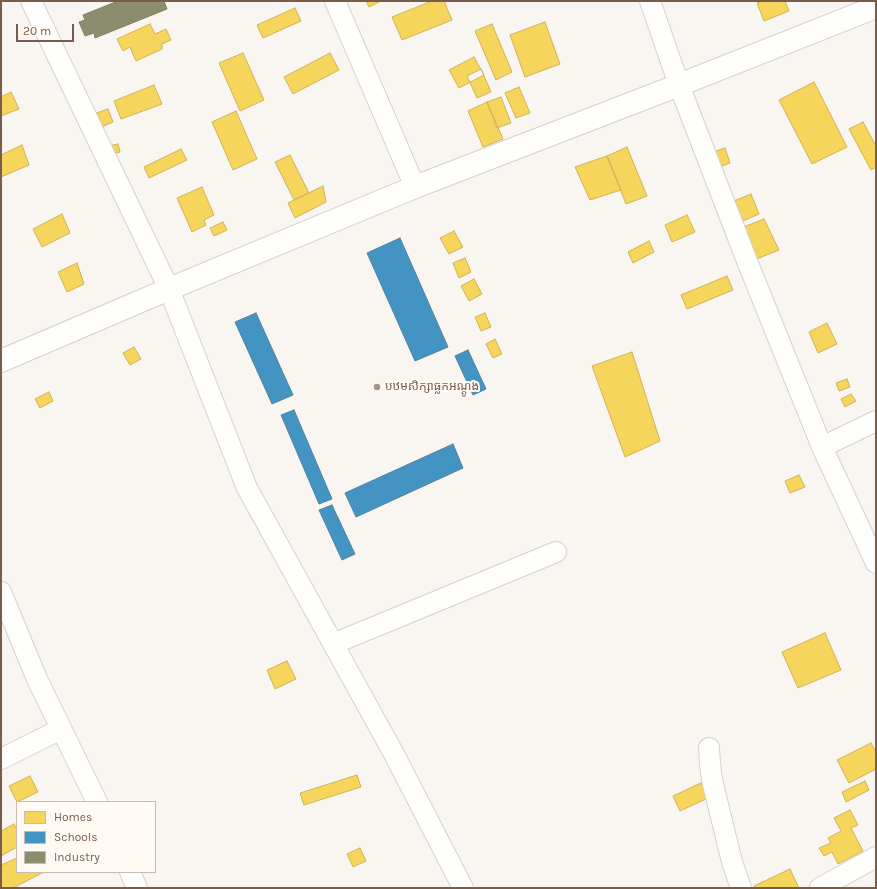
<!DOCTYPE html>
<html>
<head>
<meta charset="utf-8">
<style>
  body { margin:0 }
  #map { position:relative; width:877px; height:889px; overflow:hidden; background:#f9f5f0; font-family:Karla,sans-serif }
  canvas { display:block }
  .frame { position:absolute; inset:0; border:2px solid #7a5c4d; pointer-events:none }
  .legend { position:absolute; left:16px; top:801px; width:140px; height:72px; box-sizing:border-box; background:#fffaf3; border:1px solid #cabbb1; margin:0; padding:5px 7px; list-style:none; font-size:12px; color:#7a5c4d }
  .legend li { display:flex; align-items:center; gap:8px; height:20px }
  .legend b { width:20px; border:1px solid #cabbb1 }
  .scale { position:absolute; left:16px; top:24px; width:58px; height:18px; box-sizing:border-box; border:2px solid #7a5c4d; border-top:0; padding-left:5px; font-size:12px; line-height:14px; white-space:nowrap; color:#7a5c4d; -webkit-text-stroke:3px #fffaf3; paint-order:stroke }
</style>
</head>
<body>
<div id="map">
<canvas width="877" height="889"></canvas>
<div class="frame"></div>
<ul class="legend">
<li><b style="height:11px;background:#f6d55c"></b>Homes</li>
<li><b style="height:11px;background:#4393c3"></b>Schools</li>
<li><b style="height:11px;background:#8c8c6e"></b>Industry</li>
</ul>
<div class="scale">20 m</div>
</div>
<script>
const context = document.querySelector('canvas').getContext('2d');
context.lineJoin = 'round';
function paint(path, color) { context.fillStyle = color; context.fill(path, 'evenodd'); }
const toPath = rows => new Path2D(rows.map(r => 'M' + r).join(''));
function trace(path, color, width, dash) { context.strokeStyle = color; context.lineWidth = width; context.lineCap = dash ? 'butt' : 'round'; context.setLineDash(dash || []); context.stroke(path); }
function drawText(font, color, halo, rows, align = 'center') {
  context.font = font + ' Karla,"Noto Sans Khmer",sans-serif'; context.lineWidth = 4; context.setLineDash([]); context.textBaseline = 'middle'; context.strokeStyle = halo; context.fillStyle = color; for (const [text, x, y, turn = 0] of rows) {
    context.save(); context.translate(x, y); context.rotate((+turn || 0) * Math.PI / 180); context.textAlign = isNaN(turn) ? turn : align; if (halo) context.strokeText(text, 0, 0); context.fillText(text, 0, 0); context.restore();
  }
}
const homes = toPath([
  [366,1,381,1,369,7,366,1],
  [432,1,444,1,452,20,402,40,392,17,432,1],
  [763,1,785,1,789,11,764,21,757,3,763,1],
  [295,8,301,21,263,38,257,25,295,8],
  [545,22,560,64,525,77,510,35,545,22],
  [150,24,155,34,166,29,171,40,162,44,162,49,136,61,130,47,123,51,117,39,150,24],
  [492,24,512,72,496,80,475,31,492,24],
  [243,53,264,100,240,111,219,63,243,53],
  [330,53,339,70,293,94,284,77,330,53],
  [474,57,484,75,459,88,449,70,474,57],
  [481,69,491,92,477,98,467,76,481,69],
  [814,82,847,147,812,164,779,100,814,82],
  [154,85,162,104,121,119,114,101,154,85],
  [519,87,530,113,516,118,505,93,519,87],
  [11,92,19,109,1,116,1,97,11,92],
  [501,97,511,123,497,128,487,102,501,97],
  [487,102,503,139,483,147,468,111,487,102],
  [108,109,113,122,97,129,91,115,108,109],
  [236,111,257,159,233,170,212,122,236,111],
  [863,122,876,146,876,167,871,170,849,129,863,122],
  [118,144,120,152,110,155,108,146,118,144],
  [22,145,29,165,1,177,1,155,22,145],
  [627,147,647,196,626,204,607,156,627,147],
  [725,148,730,163,714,169,708,154,725,148],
  [181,149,187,160,149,178,144,167,181,149],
  [290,155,309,193,294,200,275,162,290,155],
  [607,156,621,190,590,200,575,167,607,156],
  [323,186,326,202,295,218,288,203,323,186],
  [202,187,214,215,204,220,206,225,192,232,177,198,202,187],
  [751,194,759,214,743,221,734,201,751,194],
  [62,214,70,233,42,247,33,229,62,214],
  [687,215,695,232,672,242,665,225,687,215],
  [764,219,779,250,749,262,741,228,764,219],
  [223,222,227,230,214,236,210,228,223,222],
  [454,231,463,247,449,254,440,238,454,231],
  [649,241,654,252,633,263,628,252,649,241],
  [465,258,471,272,459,278,453,263,465,258],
  [77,263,84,284,67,292,58,272,77,263],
  [727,276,733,290,687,309,681,295,727,276],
  [474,279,482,294,469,301,461,286,474,279],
  [485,313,491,327,481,331,475,317,485,313],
  [827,323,837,344,818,353,809,332,827,323],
  [495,339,502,354,493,358,486,344,495,339],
  [134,347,141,359,130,365,123,353,134,347],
  [632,352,660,441,625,457,592,366,632,352],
  [847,379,850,387,839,391,836,383,847,379],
  [49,392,53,401,40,408,35,399,49,392],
  [851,394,856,401,845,407,841,399,851,394],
  [799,475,805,487,790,493,785,481,799,475],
  [825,633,841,670,798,688,782,652,825,633],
  [287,661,296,679,275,689,267,670,287,661],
  [871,743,876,752,876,769,849,783,837,760,871,743],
  [357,775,361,787,304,805,300,793,357,775],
  [30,776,38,792,17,802,9,786,30,776],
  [865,781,869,790,846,802,842,792,865,781],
  [701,783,708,798,680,811,673,796,701,783],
  [850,810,858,825,851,828,863,851,838,864,832,852,824,856,819,848,831,843,828,838,841,831,834,818,850,810],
  [14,824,17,830,17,847,1,856,1,831,14,824],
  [360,848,366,861,353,867,347,854,360,848],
  [17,858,17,872,44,872,13,888,1,888,1,865,17,858],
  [790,869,799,888,755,888,754,886,790,869]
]);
paint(homes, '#f6d55c');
trace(homes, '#d1b158', 1);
const schools = toPath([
  [400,238,448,347,415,361,367,253,400,238],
  [256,313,293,395,272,404,235,322,256,313],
  [468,350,486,389,473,395,455,356,468,350],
  [294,410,332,499,319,504,281,415,294,410],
  [453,444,463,468,356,517,345,493,453,444],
  [332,505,355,554,342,560,319,510,332,505]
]);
paint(schools, '#4393c3');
trace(schools, '#5482a0', 1);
const industry = toPath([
  [118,1,164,1,167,9,95,38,94,33,85,36,79,22,85,20,83,15,118,1]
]);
paint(industry, '#8c8c6e');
trace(industry, '#877e64', 1);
const minor = toPath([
  [31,1,169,289,247,488,394,754,463,888],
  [335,1,415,187],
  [650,1,679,85,747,261,822,447,876,563],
  [822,447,876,421],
  [1,592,37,679,97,802],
  [333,644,556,552],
  [709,748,710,764,712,780,732,862,741,888],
  [1,759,61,729],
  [130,872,137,888],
  [820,888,876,857]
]);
const tertiary = toPath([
  [1,361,169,289,415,187,679,85,876,7]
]);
trace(minor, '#d7d1cb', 22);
trace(tertiary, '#d7d1cb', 24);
trace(minor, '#fefefd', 20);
trace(tertiary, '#fefefd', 22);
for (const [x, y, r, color] of [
  [377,387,4,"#a69286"]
]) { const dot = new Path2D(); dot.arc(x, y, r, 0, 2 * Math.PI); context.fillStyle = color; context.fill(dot); trace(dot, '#fffaf3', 1.5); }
drawText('12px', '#7a5c4d', '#fffaf3', [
  ["បឋមសិក្សាធ្លកអណ្តូង",385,387]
], 'left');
</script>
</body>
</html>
